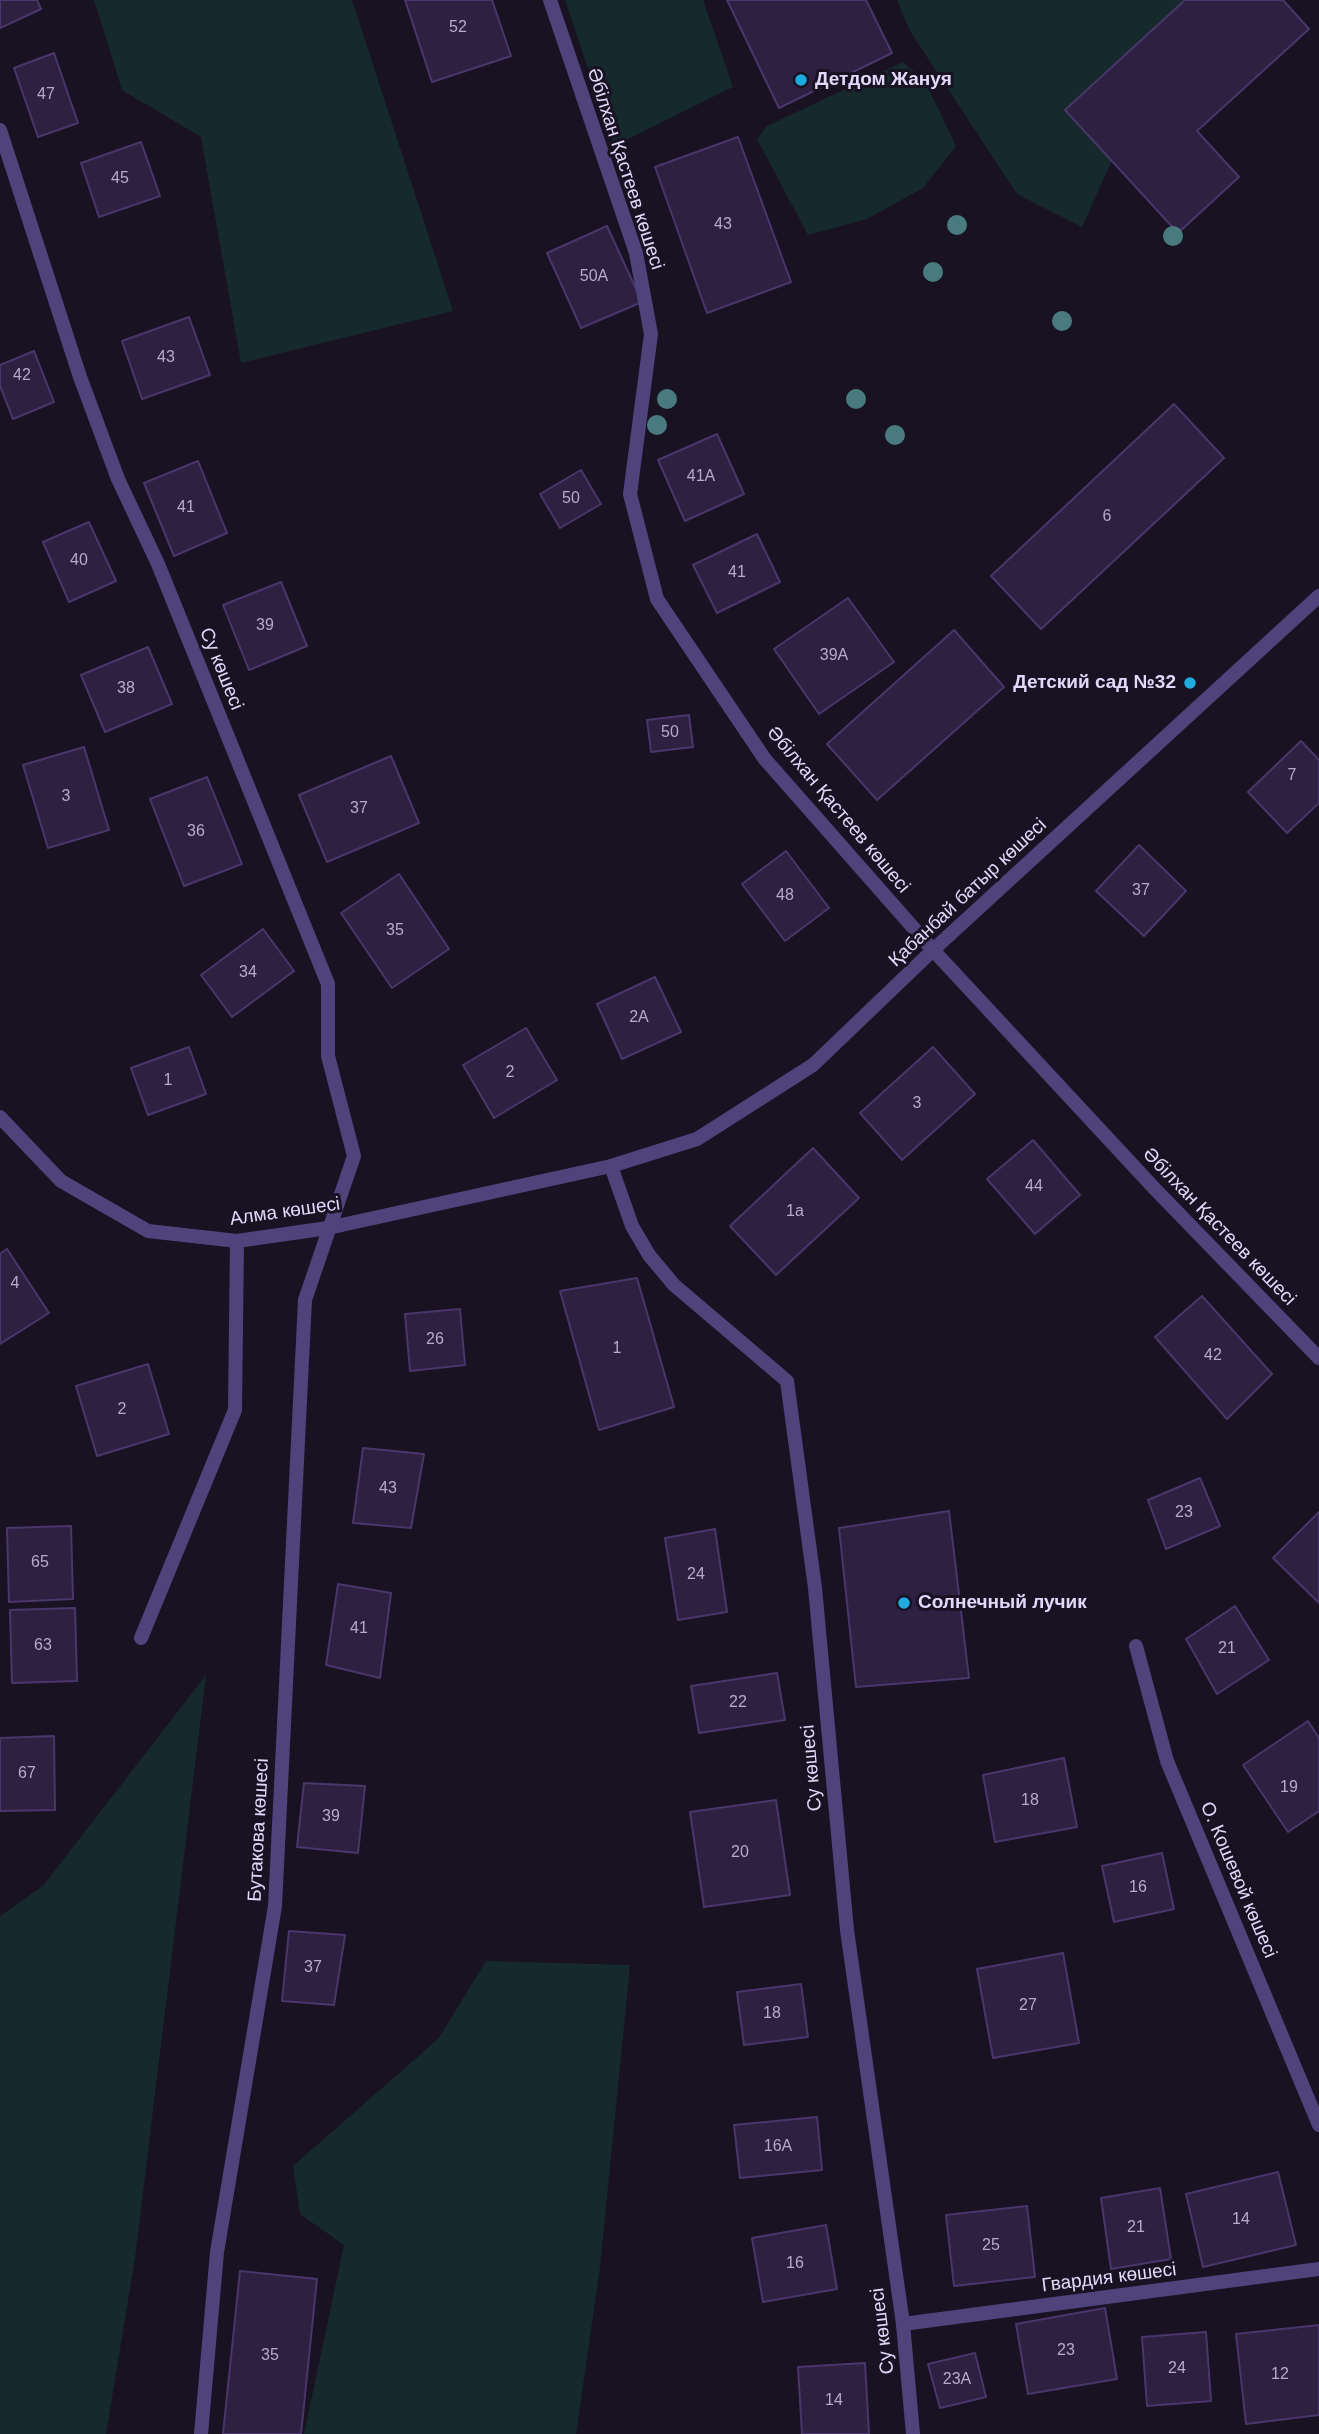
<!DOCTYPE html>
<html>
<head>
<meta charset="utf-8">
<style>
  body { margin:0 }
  canvas { display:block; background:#181223 }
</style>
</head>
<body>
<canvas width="1319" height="2434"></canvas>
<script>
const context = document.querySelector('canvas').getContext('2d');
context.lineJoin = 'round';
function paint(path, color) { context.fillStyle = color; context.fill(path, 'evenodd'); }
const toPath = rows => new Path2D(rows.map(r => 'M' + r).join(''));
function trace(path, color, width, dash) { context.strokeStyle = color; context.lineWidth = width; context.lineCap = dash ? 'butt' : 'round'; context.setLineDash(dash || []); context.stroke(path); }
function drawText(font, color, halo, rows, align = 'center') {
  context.font = font + ' Arial,sans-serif'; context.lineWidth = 6; context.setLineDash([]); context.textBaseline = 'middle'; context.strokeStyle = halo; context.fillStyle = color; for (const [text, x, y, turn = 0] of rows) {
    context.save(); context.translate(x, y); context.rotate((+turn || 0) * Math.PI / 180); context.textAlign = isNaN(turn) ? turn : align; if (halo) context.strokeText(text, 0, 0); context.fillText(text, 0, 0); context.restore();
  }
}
paint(toPath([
  [94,0,352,0,453,311,241,363,201,137,122,90],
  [565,0,703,0,733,87,614,146],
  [897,0,1184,0,1082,227,1017,194,910,31],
  [903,62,926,83,956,146,923,188,867,219,808,235,757,139,767,126],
  [206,1675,135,2258,106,2434,0,2434,0,1916,43,1886],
  [486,1961,630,1965,600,2267,576,2434,304,2434,344,2245,300,2214,293,2166,438,2039]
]), '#16292c');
const building = toPath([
  [0,0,37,0,41,9,0,28,0,0],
  [405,0,492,0,511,56,432,82,405,0],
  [727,0,866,0,892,53,779,108,727,0],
  [1185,0,1283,0,1309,29,1197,131,1239,177,1178,233,1065,110,1185,0],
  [54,53,78,123,38,137,14,68,54,53],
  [738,137,791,282,707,313,655,167,738,137],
  [141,142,160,196,99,217,81,163,141,142],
  [607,226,642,302,581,328,547,253,607,226],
  [189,317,210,375,142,399,122,341,189,317],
  [34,351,54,402,13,419,0,386,0,365,34,351],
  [1174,404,1224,458,1041,629,991,576,1174,404],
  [717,434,744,494,685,521,658,460,717,434],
  [198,461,227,533,174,556,144,483,198,461],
  [581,470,601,504,560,528,540,494,581,470],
  [89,522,116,581,69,602,43,542,89,522],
  [757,534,780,582,717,613,693,565,757,534],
  [281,582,307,646,249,670,223,605,281,582],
  [848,598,894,662,819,714,774,649,848,598],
  [954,630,1004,687,877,800,827,744,954,630],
  [148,647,172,704,105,732,81,675,148,647],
  [689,715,693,747,651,752,647,720,689,715],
  [1301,741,1319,760,1319,803,1287,833,1248,792,1301,741],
  [84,747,109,830,48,848,23,765,84,747],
  [391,756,419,823,327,862,299,795,391,756],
  [207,777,242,864,184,886,150,799,207,777],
  [1139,845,1186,891,1144,936,1096,891,1139,845],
  [786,851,829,908,785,941,742,884,786,851],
  [399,874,449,949,392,988,341,913,399,874],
  [263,929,294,971,232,1017,201,975,263,929],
  [655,977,681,1032,622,1059,597,1004,655,977],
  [526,1028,557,1080,494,1118,463,1065,526,1028],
  [189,1047,206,1094,148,1115,131,1068,189,1047],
  [933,1047,975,1094,902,1160,860,1113,933,1047],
  [1033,1140,1080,1195,1035,1234,987,1179,1033,1140],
  [813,1148,859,1198,776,1275,730,1226,813,1148],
  [7,1249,49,1313,0,1344,0,1254,7,1249],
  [637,1278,674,1407,599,1430,560,1291,637,1278],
  [1202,1296,1272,1374,1227,1419,1155,1337,1202,1296],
  [460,1309,465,1365,410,1371,405,1314,460,1309],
  [148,1364,169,1434,97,1456,76,1386,148,1364],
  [363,1448,424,1454,411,1528,353,1523,363,1448],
  [1200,1478,1220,1526,1166,1549,1148,1500,1200,1478],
  [949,1511,969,1678,856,1687,839,1528,949,1511],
  [1319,1512,1319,1603,1273,1558,1319,1512],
  [71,1526,73,1599,9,1602,7,1528,71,1526],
  [715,1529,727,1612,678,1620,665,1538,715,1529],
  [338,1584,391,1593,380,1678,326,1665,338,1584],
  [1235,1606,1269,1660,1217,1694,1186,1639,1235,1606],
  [75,1608,77,1681,12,1683,10,1610,75,1608],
  [777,1673,785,1720,699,1733,691,1686,777,1673],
  [1308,1721,1319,1738,1319,1811,1288,1832,1243,1765,1308,1721],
  [54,1736,55,1810,0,1811,0,1738,54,1736],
  [1064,1758,1077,1827,995,1842,983,1775,1064,1758],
  [304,1783,365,1786,358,1853,297,1847,304,1783],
  [776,1800,790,1895,704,1907,690,1812,776,1800],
  [1162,1853,1174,1909,1114,1922,1102,1866,1162,1853],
  [289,1931,345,1935,334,2005,282,2001,289,1931],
  [1063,1953,1079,2043,993,2058,977,1969,1063,1953],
  [801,1984,808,2037,744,2045,737,1992,801,1984],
  [817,2117,822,2170,740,2178,734,2125,817,2117],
  [1278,2172,1296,2245,1203,2267,1186,2194,1278,2172],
  [1160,2188,1171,2259,1111,2269,1101,2198,1160,2188],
  [1027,2206,1035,2277,954,2286,946,2215,1027,2206],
  [826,2225,837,2289,763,2302,752,2238,826,2225],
  [240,2271,317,2279,301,2434,223,2434,240,2271],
  [1105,2308,1117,2379,1028,2394,1016,2324,1105,2308],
  [1319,2325,1319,2415,1246,2424,1236,2334,1319,2325],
  [1206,2332,1211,2401,1147,2406,1142,2337,1206,2332],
  [975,2353,986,2397,940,2408,928,2364,975,2353],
  [865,2363,869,2434,802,2434,798,2367,865,2363]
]);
paint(building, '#2d2041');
trace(building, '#49366a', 2);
trace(toPath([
  [141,1638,235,1410,237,1241],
  [903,2324,1319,2269]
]), '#4f437b', 14);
trace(toPath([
  [550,0,636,253,651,334,630,494,657,599,764,758,933,950,1154,1188,1319,1358],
  [0,130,80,377,118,479,158,564,328,984,328,1056,354,1156,305,1300,275,1906,217,2252,201,2434],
  [611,1166,632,1226,649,1255,674,1285,787,1381,815,1588,847,1930,903,2324,913,2434],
  [1136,1646,1167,1761,1319,2125]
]), '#4f437b', 14);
trace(toPath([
  [0,1117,61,1181,148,1231,237,1241,328,1228,611,1166,697,1139,813,1065,933,950,1319,596]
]), '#4f437b', 14);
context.fillStyle = '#487a7e';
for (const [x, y] of [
  [957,225],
  [1173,236],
  [933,272],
  [1062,321],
  [667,399],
  [856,399],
  [657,425],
  [895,435]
]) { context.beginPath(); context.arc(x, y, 10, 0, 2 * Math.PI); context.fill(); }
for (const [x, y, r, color] of [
  [801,80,7,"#20abdf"],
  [1190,683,7,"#20abdf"],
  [904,1603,7,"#20abdf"]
]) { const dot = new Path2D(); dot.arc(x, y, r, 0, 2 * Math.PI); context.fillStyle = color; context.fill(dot); trace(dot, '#181223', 2.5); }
drawText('16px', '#b5abcc', null, [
  ["52",458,28],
  ["47",46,95],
  ["45",120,179],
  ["43",723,225],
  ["50А",594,277],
  ["43",166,358],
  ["42",22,376],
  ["41А",701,477],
  ["50",571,499],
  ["41",186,508],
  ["6",1107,517],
  ["40",79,561],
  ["41",737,573],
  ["39",265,626],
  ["39А",834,656],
  ["38",126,689],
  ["50",670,733],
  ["7",1292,776],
  ["3",66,797],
  ["37",359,809],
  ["36",196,832],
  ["37",1141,891],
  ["48",785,896],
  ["35",395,931],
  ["34",248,973],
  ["2А",639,1018],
  ["2",510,1073],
  ["1",168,1081],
  ["3",917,1104],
  ["44",1034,1187],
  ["1а",795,1212],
  ["4",15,1284],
  ["26",435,1340],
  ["1",617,1349],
  ["42",1213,1356],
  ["2",122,1410],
  ["43",388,1489],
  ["23",1184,1513],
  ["65",40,1563],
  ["24",696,1575],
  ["41",359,1629],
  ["63",43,1646],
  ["21",1227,1649],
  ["22",738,1703],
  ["67",27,1774],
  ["19",1289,1788],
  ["18",1030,1801],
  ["39",331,1817],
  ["20",740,1853],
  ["16",1138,1888],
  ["37",313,1968],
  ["27",1028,2006],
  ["18",772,2014],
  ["16А",778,2147],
  ["14",1241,2220],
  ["21",1136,2228],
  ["25",991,2246],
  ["16",795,2264],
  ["23",1066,2351],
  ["35",270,2356],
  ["24",1177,2369],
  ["12",1280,2375],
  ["23А",957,2380],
  ["14",834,2401]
]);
drawText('bold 19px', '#e2d9fa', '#181223', [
  ["Детдом Жануя",815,80],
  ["Детский сад №32",1176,683,"right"],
  ["Солнечный лучик",918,1603]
], 'left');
drawText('19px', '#e2d9fa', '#181223', [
  ["Әбілхан Қастеев көшесі",625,169,72],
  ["Су көшесі",221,669,68],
  ["Әбілхан Қастеев көшесі",838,810,50],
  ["Қабанбай батыр көшесі",968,893,-43],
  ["Алма көшесі",285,1212,-8],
  ["Әбілхан Қастеев көшесі",1219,1227,46],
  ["Су көшесі",812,1768,-95],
  ["Бутакова көшесі",259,1830,-87],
  ["О. Кошевой көшесі",1238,1880,67],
  ["Гвардия көшесі",1109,2278,-7],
  ["Су көшесі",883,2331,-97]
]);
</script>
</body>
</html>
